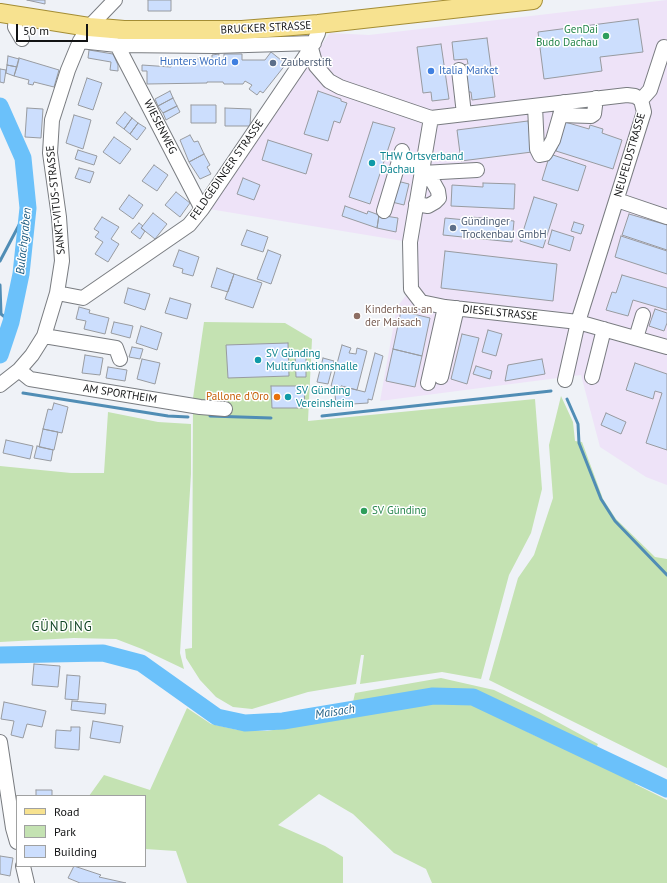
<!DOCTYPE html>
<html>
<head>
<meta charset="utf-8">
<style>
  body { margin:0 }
  #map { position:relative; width:667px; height:883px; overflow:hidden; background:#eff2f7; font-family:"PT Sans",sans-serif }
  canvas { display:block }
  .legend { position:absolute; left:16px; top:795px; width:130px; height:72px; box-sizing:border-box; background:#fff; border:1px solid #a0a1a1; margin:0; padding:5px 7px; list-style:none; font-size:12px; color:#121314 }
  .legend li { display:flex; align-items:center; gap:8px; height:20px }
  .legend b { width:20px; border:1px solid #a0a1a1 }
  .scale { position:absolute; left:16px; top:24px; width:72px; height:18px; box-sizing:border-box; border:2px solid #121314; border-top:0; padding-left:5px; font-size:12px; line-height:14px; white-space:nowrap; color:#121314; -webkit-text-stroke:3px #fff; paint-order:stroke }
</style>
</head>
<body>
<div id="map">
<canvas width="667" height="883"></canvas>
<ul class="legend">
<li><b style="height:5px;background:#f7e290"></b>Road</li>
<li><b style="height:11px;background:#c4e2b2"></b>Park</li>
<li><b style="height:11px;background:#ccdefd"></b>Building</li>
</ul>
<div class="scale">50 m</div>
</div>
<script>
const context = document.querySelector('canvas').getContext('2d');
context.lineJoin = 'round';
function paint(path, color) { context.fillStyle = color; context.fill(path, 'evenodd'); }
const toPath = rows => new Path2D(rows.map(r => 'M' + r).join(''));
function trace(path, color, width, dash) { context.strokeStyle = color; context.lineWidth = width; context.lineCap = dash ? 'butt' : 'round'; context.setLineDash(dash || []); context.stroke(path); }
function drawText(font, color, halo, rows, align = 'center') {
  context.font = font + ' "PT Sans",sans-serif'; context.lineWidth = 3; context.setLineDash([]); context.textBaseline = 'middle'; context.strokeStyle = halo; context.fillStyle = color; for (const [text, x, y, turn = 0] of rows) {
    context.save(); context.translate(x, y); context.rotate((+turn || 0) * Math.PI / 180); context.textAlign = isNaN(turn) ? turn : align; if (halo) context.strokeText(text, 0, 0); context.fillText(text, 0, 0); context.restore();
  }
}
paint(toPath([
  [667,0,667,485,646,477,600,447,581,375,380,401,397,307,411,289,409,242,203,208,330,33,369,35]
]), '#eee3f8');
paint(toPath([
  [204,322,285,323,312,339,308,421,535,399,542,489,531,533,509,575,481,679,442,672,360,684,364,655,361,655,356,684,308,692,252,709,233,707,216,697,200,680,186,658,185,649,192,648,193,398],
  [561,396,573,422,575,441,582,442,603,499,616,519,655,557,667,559,667,768,489,680,518,578,534,555,553,498,549,445],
  [108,412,158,422,191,424,191,474,180,653,184,669,142,649,116,639,74,638,0,642,0,466,71,473,104,473],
  [441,678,494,690,539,712,598,744,596,748,476,690,431,689,353,702,355,693],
  [454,699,473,704,534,735,637,782,635,784,667,800,667,883,432,883,426,869,394,853,353,814,319,794,278,825,325,846,343,857,343,883,187,883,176,851,145,849,145,796,89,796,104,775,150,790,187,708,211,724,238,730,267,731,426,703]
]), '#c4e2b2');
trace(toPath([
  [0,261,28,208],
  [0,285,1,314,11,322],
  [23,393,168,416,188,417],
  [567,399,578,424,579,443,601,499,615,521,667,575],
  [210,416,271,418],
  [322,416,551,391]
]), '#508db5', 3);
trace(toPath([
  [0,106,23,158,28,208,21,274,11,322,0,355],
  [0,655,103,653,141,663,217,717,245,723,283,721,433,696,473,697,667,789]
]), '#6bc1fa', 17);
const building = toPath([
  [27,0,45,0,45,4,27,0],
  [148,0,171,0,171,11,148,11,148,0],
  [638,19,643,52,600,57,602,71,544,79,538,32,638,19],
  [487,38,495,97,472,100,471,92,467,92,463,65,468,64,467,59,454,60,452,42,487,38],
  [441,44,449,99,432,101,431,92,423,93,417,47,441,44],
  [89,50,113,54,118,65,118,71,110,70,111,62,88,58,89,50],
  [271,52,286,64,263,93,260,91,257,95,249,89,252,85,245,81,243,84,224,84,223,82,207,82,207,83,147,84,147,71,142,71,142,65,171,67,171,61,189,62,189,59,207,59,207,61,212,61,212,55,219,54,218,60,224,60,224,54,242,54,242,60,265,60,271,52],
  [8,56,19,59,17,67,7,65,8,56],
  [19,58,59,70,54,87,34,82,33,85,28,84,29,80,14,76,19,58],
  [7,65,17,67,14,76,6,73,7,65],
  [0,69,6,70,4,83,0,82,0,69],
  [87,78,102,83,93,110,78,105,87,78],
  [170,91,173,98,158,106,155,99,170,91],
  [318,91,341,99,341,101,347,103,340,123,334,121,328,141,304,134,318,91],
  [173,98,177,106,163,113,158,106,173,98],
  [191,105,216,105,216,123,191,123,191,105],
  [177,106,180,112,166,120,163,113,177,106],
  [27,108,43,109,41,138,25,137,27,108],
  [225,108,251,109,250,126,225,126,225,108],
  [125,112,132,118,124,129,116,123,125,112],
  [74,115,91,120,83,149,66,143,74,115],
  [132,118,138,123,130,134,124,129,132,118],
  [528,121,532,152,461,161,457,130,528,121],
  [373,122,395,128,370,204,349,197,373,122],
  [565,122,589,129,590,125,603,129,602,133,622,140,613,169,556,151,565,122],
  [138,123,146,128,137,140,130,134,138,123],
  [190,135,194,142,198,141,204,154,189,162,180,140,190,135],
  [114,137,131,149,120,164,103,152,114,137],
  [268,140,312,154,306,174,262,160,268,140],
  [78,150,97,156,94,165,75,159,78,150],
  [204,154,210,165,207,167,211,174,200,179,189,162,204,154],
  [550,154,586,166,578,191,542,180,550,154],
  [154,165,168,175,157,191,142,181,154,165],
  [79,168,94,172,90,183,75,178,79,168],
  [243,178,260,185,254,200,237,194,243,178],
  [397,181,409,184,404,205,392,202,397,181],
  [483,183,515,184,514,209,451,206,452,185,483,187,483,183],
  [176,192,190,203,180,217,165,205,176,192],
  [129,195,143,205,133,219,119,209,129,195],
  [534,197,557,204,543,248,520,241,534,197],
  [345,206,367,214,368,211,379,215,377,228,342,216,345,206],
  [153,213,167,224,155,239,141,228,153,213],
  [629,214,667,225,667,250,622,235,629,214],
  [379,215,398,218,396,232,377,228,379,215],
  [102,217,119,227,111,239,119,244,108,262,95,254,103,242,95,237,99,232,94,229,102,217],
  [471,217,514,221,512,242,443,235,445,218,466,220,466,224,470,225,471,217],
  [574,222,584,225,581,234,571,231,574,222],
  [139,223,143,226,141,228,145,231,140,239,131,232,139,223],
  [247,230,268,237,263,252,241,245,247,230],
  [552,230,574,237,570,251,548,244,552,230],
  [621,236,667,251,667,274,615,257,621,236],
  [179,250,199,257,193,276,182,273,183,269,173,266,179,250],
  [268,250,281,255,271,284,257,279,268,250],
  [445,251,557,264,553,301,441,288,445,251],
  [217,268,234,274,228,292,211,287,217,268],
  [234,274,262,283,253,308,225,299,234,274],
  [622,275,667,288,667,310,633,300,628,316,606,310,612,292,616,293,622,275],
  [128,288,150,294,145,310,124,303,128,288],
  [170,298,191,304,187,319,165,313,170,298],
  [79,307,90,310,89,313,109,318,105,334,84,329,86,321,76,319,79,307],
  [655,309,667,313,667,323,664,331,649,326,655,309],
  [401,311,430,318,422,356,393,349,401,311],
  [114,322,133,326,130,338,111,333,114,322],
  [141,326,162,333,157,350,136,343,141,326],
  [488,330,502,334,496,356,482,352,488,330],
  [462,334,479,338,467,384,451,379,462,334],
  [288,343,289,376,228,378,226,345,288,343],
  [342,345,351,348,349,353,356,354,357,348,367,351,357,390,341,386,341,388,331,386,342,345],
  [132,347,143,349,140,359,129,357,132,347],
  [393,349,422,356,415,387,386,381,393,349],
  [306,352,306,377,296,377,295,353,306,352],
  [375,353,383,356,372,400,368,399,368,403,336,405,335,394,341,393,341,386,365,392,375,353],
  [85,355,103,358,100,375,82,373,85,355],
  [323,358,334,361,328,384,317,382,323,358],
  [142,359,160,363,155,384,137,379,142,359],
  [542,359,545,374,505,381,508,365,542,359],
  [635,363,667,374,667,450,646,443,662,393,655,391,653,399,626,390,635,363],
  [476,366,492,371,490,379,473,374,476,366],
  [108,367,127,370,125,381,106,378,108,367],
  [271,386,304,386,305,408,272,408,271,386],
  [54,403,68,407,62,433,43,429,48,409,52,410,54,403],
  [606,413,626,422,621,434,601,425,606,413],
  [43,429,58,432,54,450,39,447,43,429],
  [6,440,33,446,30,459,3,453,6,440],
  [37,446,53,450,51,461,34,458,37,446],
  [34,664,60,666,58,687,32,685,34,664],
  [67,675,80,676,78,700,65,699,67,675],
  [72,701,106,704,105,714,71,710,72,701],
  [4,702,46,711,42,727,27,724,23,738,11,735,14,721,1,719,4,702],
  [93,721,123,726,120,743,90,738,93,721],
  [71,727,80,727,79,750,55,748,56,730,71,731,71,727],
  [36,790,52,790,52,796,36,796,36,790],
  [0,856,13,858,10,876,0,874,0,856],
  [74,866,101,875,99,877,126,883,80,883,68,878,74,866]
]);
paint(building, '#ccdefd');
trace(building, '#989ba0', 1);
const minor = toPath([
  [16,15,15,27,22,39],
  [80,41,117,45,215,46,314,43],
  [117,45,202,209],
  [311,48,316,66,329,81,340,87,431,118,627,95,635,96,641,100,644,112,578,322,565,380],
  [459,70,464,114],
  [641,100,650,90,664,47],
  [535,106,537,149,540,155,545,154,553,140,564,102],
  [560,115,591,116,594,114,596,98],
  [431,118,410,242,411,289,421,302,445,307,578,322,667,347],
  [400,158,423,165],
  [422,173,477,170],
  [617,200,667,217],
  [416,204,428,206,435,202,439,198,438,191,433,182,422,173],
  [384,211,402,151],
  [57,293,83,298,189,225,202,209,311,48,318,33,318,24],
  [44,336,116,348,120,359],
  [636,338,643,315],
  [19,370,30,379,200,407,225,409],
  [441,377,457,308],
  [592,377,604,329],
  [428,383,445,307],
  [0,385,19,370,32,355,44,336,57,293,62,261,59,217,50,153,52,120,68,70,80,41,89,27,115,0],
  [0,742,13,828,17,842],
  [23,866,27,883]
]);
const major = toPath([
  [0,13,89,27,124,30,242,30,318,24,533,0]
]);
trace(minor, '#797c80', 16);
trace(major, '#a48d34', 20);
trace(minor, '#fff', 14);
trace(major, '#f7e290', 18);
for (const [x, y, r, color] of [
  [606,36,4,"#2e9e5b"],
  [235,62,4,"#3f7fe0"],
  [273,63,4,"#5c6f8a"],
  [431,71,4,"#3f7fe0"],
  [372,163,4,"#0f9aa8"],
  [453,228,4,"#5c6f8a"],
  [357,316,4,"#8d6e63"],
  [258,360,4,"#0f9aa8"],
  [277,397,4,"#e8710a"],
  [288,397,4,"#0f9aa8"],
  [364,511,4,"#2e9e5b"]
]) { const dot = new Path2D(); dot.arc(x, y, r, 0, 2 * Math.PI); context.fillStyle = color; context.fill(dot); trace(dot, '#fff', 1.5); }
drawText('11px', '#121314', '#fff', [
  ["BRUCKER STRASSE",266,28,-3],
  ["WIESENWEG",160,127,63],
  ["NEUFELDSTRASSE",630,155,-74],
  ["FELDGEDINGER STRASSE",227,170,-55],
  ["SANKT-VITUS-STRASSE",56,200,-96],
  ["DIESELSTRASSE",500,313,6],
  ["AM SPORTHEIM",120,394,9]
]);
drawText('11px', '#27864d', '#fff', [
  ["GenDai",598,30],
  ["Budo Dachau",598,43],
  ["SV Günding",372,511,"left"]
], 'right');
drawText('11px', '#366cbe', '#fff', [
  ["Hunters World",227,62],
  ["Italia Market",439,71,"left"]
], 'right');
drawText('11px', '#4e5e75', '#fff', [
  ["Zauberstift",281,63],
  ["Gündinger",461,222],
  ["Trockenbau GmbH",461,235]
], 'left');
drawText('11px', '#0d838f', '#fff', [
  ["THW Ortsverband",380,157],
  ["Dachau",380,170],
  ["SV Günding",266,354],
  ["Multifunktionshalle",266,367],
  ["SV Günding",296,391],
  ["Vereinsheim",296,404]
], 'left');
drawText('11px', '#785e54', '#fff', [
  ["Kinderhaus an",365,310],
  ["der Maisach",365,323]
], 'left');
drawText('11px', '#c56008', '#fff', [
  ["Pallone d'Oro",269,397]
], 'right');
drawText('italic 12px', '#1c5c82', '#fff', [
  ["Bulachgraben",24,241,-84],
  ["Maisach",335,712,-9]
]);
context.letterSpacing = '1px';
drawText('13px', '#104423', '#fff', [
  ["GÜNDING",62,627]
]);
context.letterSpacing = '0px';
</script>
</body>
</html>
